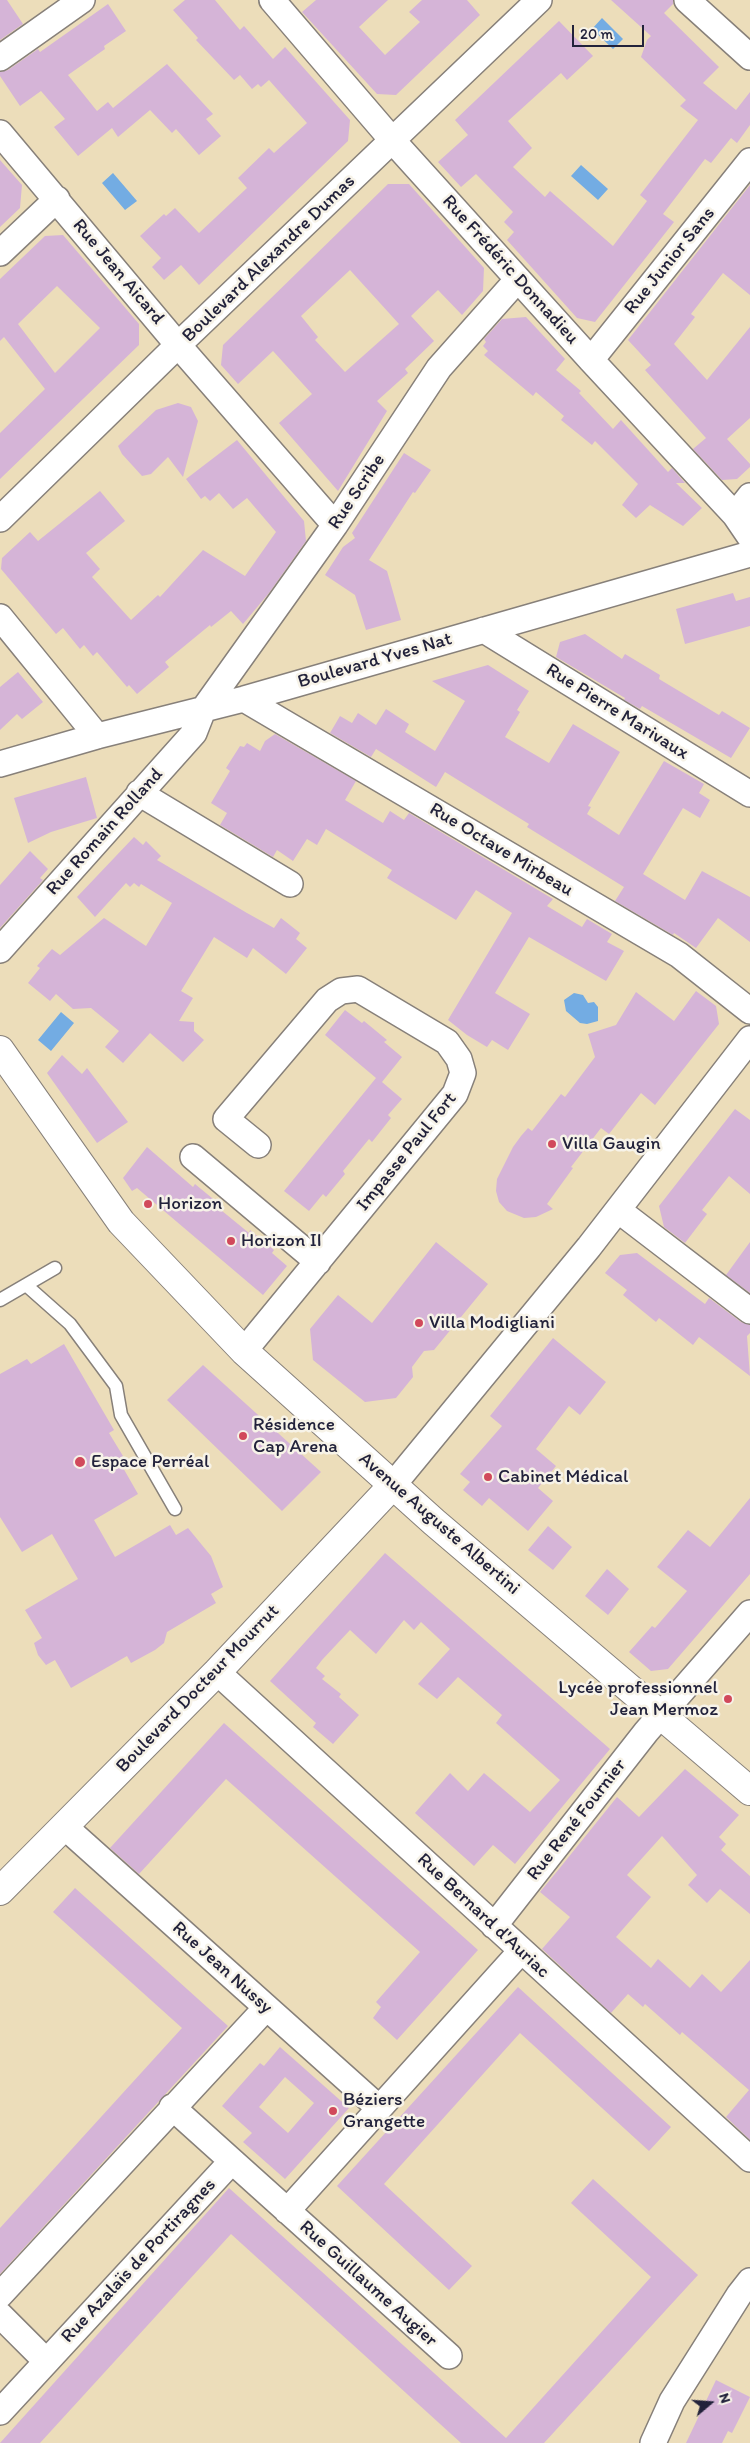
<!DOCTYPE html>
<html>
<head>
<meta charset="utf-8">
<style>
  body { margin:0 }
  #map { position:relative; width:750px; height:2443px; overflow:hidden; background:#ecddba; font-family:Itim,sans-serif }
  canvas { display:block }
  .north { position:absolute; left:685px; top:2378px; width:50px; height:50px; -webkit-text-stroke:4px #f7f3e8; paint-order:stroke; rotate:72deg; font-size:14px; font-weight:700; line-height:20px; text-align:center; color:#22223b }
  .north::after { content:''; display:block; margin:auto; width:18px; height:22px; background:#22223b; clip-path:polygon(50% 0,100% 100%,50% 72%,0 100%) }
  .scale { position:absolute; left:572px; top:25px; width:72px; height:22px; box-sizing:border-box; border:2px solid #22223b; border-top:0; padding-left:6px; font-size:15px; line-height:18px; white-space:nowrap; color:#22223b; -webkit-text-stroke:4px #f7f3e8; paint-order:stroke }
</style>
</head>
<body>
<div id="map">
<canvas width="750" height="2443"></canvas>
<div class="north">N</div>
<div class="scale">20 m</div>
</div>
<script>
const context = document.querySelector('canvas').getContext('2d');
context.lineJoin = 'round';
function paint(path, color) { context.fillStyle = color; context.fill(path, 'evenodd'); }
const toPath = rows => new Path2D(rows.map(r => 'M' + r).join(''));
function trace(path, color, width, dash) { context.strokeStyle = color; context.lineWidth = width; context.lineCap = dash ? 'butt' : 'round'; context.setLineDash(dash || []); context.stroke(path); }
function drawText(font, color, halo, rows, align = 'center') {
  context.font = font + ' Itim,sans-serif'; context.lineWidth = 5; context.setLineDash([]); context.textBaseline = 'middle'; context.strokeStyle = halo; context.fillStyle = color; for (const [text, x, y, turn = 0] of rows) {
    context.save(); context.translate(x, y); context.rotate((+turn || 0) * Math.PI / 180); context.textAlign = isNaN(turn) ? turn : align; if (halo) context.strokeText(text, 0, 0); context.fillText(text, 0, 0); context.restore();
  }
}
paint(toPath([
  [602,18,623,39,613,49,592,29],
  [581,165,608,189,598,200,571,176],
  [113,173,137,201,125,210,102,183],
  [574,993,583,995,588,1003,594,1002,598,1007,598,1021,587,1024,580,1023,566,1011,564,1000],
  [61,1012,74,1023,51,1051,38,1040]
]), '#73ace3');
paint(toPath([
  [0,0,7,0,23,24,0,40],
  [185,0,215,0,240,30,244,26,273,59,285,47,350,120,348,141,199,285,181,265,164,280,152,267,161,258,140,236,164,214,166,216,175,208,199,233,247,188,238,178,269,148,274,153,307,123,269,80,261,87,258,84,252,89,240,75,234,80,196,40,198,38,173,10],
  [316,0,388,0,359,27,385,55,420,22,409,12,422,0,467,0,480,15,396,95,377,94,302,12],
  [611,0,673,0,673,4,664,13,719,67,703,83,736,110,750,92,750,125,737,143,731,138,711,163,705,159,663,214,674,222,595,322,577,318,507,240,514,232,504,222,513,212,476,174,461,187,438,162,468,135,455,120,559,21,593,56,567,80,561,73,508,121,532,148,513,167,545,197,550,191,613,246,647,201,640,195,698,120,680,106,686,100,641,57,647,40,651,36],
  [108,4,126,31,104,46,105,49,68,75,97,111,108,102,113,108,167,64,213,114,206,119,221,136,199,155,176,129,172,133,150,110,118,137,112,128,78,156,54,127,65,119,41,91,20,106,0,76,0,72,8,70,38,49,40,52],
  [0,160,22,185,20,208,0,227],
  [388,184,409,184,484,268,483,291,462,315,438,290,411,316,434,341,405,369,408,373,377,401,387,411,338,491,279,423,312,394,273,351,238,384,221,365,223,345],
  [350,270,399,324,345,372,315,340,318,337,301,316],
  [750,185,750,295,723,273,691,314,695,317,674,344,707,380,750,327,750,418,727,439,750,464,750,467,737,479,722,480,693,449,706,438,645,370,651,365,628,340],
  [63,235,139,324,139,345,0,479,0,433,45,389,4,337,0,341,0,279,45,236],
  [57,286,100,328,55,373,18,324],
  [526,317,565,359,556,370,581,391,579,393,613,429,621,420,668,472,672,468,685,483,676,483,702,508,683,526,650,505,636,518,622,505,638,484,595,441,592,445,561,420,564,416,536,392,533,396,484,355,488,351,483,346,486,342,484,339,502,319],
  [178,403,191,407,198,421,183,477,168,457,151,474,142,476,122,454,118,446,156,410],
  [237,440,304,521,306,541,269,593,243,624,231,611,211,627,210,625,165,662,169,667,137,694,129,685,127,687,97,652,93,656,84,645,80,649,63,628,56,634,1,569,2,558,30,532,38,541,100,491,125,521,86,553,100,569,92,577,131,620,158,595,160,597,203,550,245,576,276,532,247,498,233,509,219,493,210,501,205,496,201,499,186,479],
  [404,453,431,470,415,493,413,492,369,560,387,571,401,620,366,630,355,595,325,575,343,547,355,538,352,533],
  [733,593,736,601,750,597,750,626,685,644,676,609],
  [585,634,622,659,625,654,660,675,659,679,719,715,722,711,750,728,731,758,642,706,640,709,624,700,625,698,556,657,560,642],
  [488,665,529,691,517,710,520,712,505,737,549,763,573,724,620,752,588,806,591,807,587,814,619,835,664,761,704,784,699,793,710,800,700,818,683,808,643,874,685,900,702,871,750,897,750,942,718,918,696,948,674,933,673,935,615,901,624,887,527,827,529,824,445,772,436,787,376,749,371,757,330,733,340,716,352,723,358,713,376,725,386,709,409,724,405,732,435,751,465,701,432,681],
  [18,672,43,702,22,719,17,714,0,730,0,687],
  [275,734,356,781,345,800,383,823,390,811,404,820,409,813,553,899,547,906,582,927,587,919,612,934,607,942,624,951,606,981,529,937,495,993,530,1014,508,1050,492,1040,487,1047,467,1035,448,1020,512,913,476,890,456,920,387,878,392,870,326,829,317,845,307,839,293,861,277,850,273,857,220,825,227,813,211,803,230,771,226,768,240,746,244,747,247,743,260,751,265,741],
  [86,777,97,818,51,832,28,843,14,798],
  [134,837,143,845,146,841,161,856,157,860,247,913,274,928,281,918,300,933,296,939,307,948,286,974,253,948,247,958,214,937,181,991,193,998,179,1021,194,1022,194,1031,204,1040,183,1062,150,1033,123,1063,105,1047,119,1031,91,1008,73,1009,56,994,50,1001,28,983,40,968,37,966,52,949,60,955,104,918,146,946,172,903,141,884,139,887,134,883,130,887,126,883,95,917,77,897],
  [30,851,48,869,40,878,43,880,0,928,0,885],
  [696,991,716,1006,719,1024,655,1105,641,1093,609,1134,601,1128,571,1167,573,1168,547,1204,553,1209,536,1217,524,1218,507,1211,499,1202,496,1191,497,1179,513,1147,521,1136,528,1128,532,1131,561,1094,565,1097,595,1057,588,1034,616,1025,636,992,674,1021],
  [345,1010,362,1023,364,1021,387,1040,384,1042,402,1057,382,1082,402,1099,388,1115,391,1118,372,1142,369,1139,343,1171,345,1174,326,1197,323,1194,309,1211,284,1191,376,1078,325,1035],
  [62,1055,82,1074,87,1068,128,1122,97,1143,47,1073],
  [735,1109,750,1120,750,1194,729,1176,702,1210,707,1214,685,1243,664,1227,659,1206],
  [147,1147,193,1187,195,1184,218,1203,216,1206,249,1233,250,1230,274,1250,272,1253,287,1266,263,1295,137,1188,132,1191,123,1178],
  [436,1242,488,1284,434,1350,424,1351,412,1367,413,1377,396,1398,365,1402,313,1360,310,1329,338,1295,372,1323],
  [750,1242,750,1293,726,1275],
  [637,1253,705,1304,709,1298,741,1322,750,1325,750,1333,747,1336,750,1376,699,1337,693,1345,659,1318,656,1322,623,1295,627,1290,605,1273,620,1255],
  [553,1338,606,1382,580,1415,569,1406,536,1449,556,1466,538,1488,553,1501,528,1531,489,1498,482,1506,463,1490,470,1482,460,1474,502,1426,490,1416],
  [64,1344,114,1430,109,1433,123,1456,118,1459,138,1494,94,1520,115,1557,170,1525,176,1535,188,1528,211,1556,223,1587,211,1594,216,1603,167,1632,164,1643,155,1650,131,1663,127,1656,71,1688,55,1660,46,1665,38,1655,34,1643,42,1638,25,1610,78,1579,52,1534,22,1552,0,1517,0,1374,27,1359,31,1364],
  [203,1365,321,1472,282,1511,167,1400],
  [750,1498,750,1574,668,1669,651,1671,629,1652,652,1626,655,1628,687,1591,657,1567,688,1530,710,1547],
  [548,1526,572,1547,553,1570,528,1550],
  [385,1553,610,1749,515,1864,493,1845,474,1866,415,1813,450,1773,468,1791,484,1773,530,1812,560,1780,496,1723,502,1715,458,1677,437,1699,418,1684,450,1649,421,1622,414,1630,404,1620,376,1654,350,1630,322,1660,316,1668,325,1676,322,1679,341,1694,339,1697,359,1715,333,1744,313,1727,316,1723,270,1681],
  [607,1569,629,1589,608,1615,585,1596],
  [224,1723,478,1950,397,2040,373,2018,381,2007,376,2002,420,1952,226,1779,139,1874,110,1848],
  [685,1769,739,1815,719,1837,726,1844,721,1850,750,1876,750,1914,720,1889,707,1903,688,1885,697,1875,662,1836,627,1875,651,1897,616,1937,651,1968,658,1959,690,1988,702,1974,721,1992,750,1960,750,2140,726,2117,749,2090,682,2032,680,2035,645,2004,643,2007,628,1994,611,2013,542,1949,570,1917,540,1892,559,1869,617,1797,639,1817],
  [75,1888,228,2026,0,2274,0,2228,182,2028,53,1912],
  [518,1987,671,2127,649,2151,520,2033,384,2184,472,2266,449,2290,337,2186],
  [280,2047,349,2108,285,2179,243,2142,252,2133,222,2106,260,2063,264,2066],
  [285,2077,314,2103,288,2133,259,2107],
  [593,2179,698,2275,544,2443,461,2443,231,2234,40,2443,0,2443,229,2188,506,2438,651,2277,571,2203],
  [716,2380,750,2397,732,2433,728,2431,722,2443,686,2443]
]), '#d5b4d7');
const service = toPath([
  [26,1285,70,1324,116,1386,121,1415,175,1509],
  [0,1300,55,1268]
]);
const minor = toPath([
  [272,0,393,141,591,360,735,515,750,537],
  [687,0,750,57],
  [0,58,82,0],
  [0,133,178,345,335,525],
  [0,253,57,199],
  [591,360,750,161],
  [735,515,750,496],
  [0,519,178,345,539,0],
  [0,617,97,736],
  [484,630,750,794],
  [244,699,679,955,750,1011],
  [0,764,97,736,244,699,750,554],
  [139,793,290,884],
  [0,950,194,733,203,710,335,525,439,368,518,279],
  [193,1157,318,1262],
  [618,1210,750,1311],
  [244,1351,455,1094,463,1073,459,1059,447,1042,358,989,341,991,327,1000,226,1119,258,1145],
  [393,1485,589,1247,750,1039],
  [217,1672,750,2159],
  [65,1827,379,2108],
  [494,1926,646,1732,750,1613],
  [172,2107,232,2161],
  [287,2211,521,1951],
  [0,2295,266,2008],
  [0,2315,46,2361],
  [0,2412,232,2161,449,2356],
  [653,2443,672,2401,739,2295,750,2281]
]);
const tertiary = toPath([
  [0,1050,121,1222,244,1351,434,1522,750,1791],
  [0,1891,217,1672,393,1485]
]);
trace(service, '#87807a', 15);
trace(minor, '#87807a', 28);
trace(tertiary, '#87807a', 30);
trace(service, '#fff', 12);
trace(minor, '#fff', 25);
trace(tertiary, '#fff', 28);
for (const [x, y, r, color] of [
  [552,1144,5,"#d1495b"],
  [148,1204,5,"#d1495b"],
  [231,1241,5,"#d1495b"],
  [419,1323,5,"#d1495b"],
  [243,1436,5,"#d1495b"],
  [80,1462,6,"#d1495b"],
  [488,1477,5,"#d1495b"],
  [728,1699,5,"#d1495b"],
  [333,2111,5,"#d1495b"]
]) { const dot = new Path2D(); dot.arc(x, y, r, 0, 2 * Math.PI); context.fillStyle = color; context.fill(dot); trace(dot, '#f7f3e8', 2); }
drawText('19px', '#22223b', '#f7f3e8', [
  ["Boulevard Alexandre Dumas",269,259,-44],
  ["Rue Junior Sans",670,261,-51],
  ["Rue Frédéric Donnadieu",510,270,48],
  ["Rue Jean Aicard",118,272,50],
  ["Rue Scribe",357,492,-56],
  ["Boulevard Yves Nat",375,661,-16],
  ["Rue Pierre Marivaux",617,712,32],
  ["Rue Romain Rolland",105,832,-48],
  ["Rue Octave Mirbeau",501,850,31],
  ["Impasse Paul Fort",407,1152,-51],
  ["Avenue Auguste Albertini",439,1524,41],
  ["Boulevard Docteur Mourrut",198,1689,-46],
  ["Rue René Fournier",577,1820,-52],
  ["Rue Bernard d'Auriac",483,1916,43],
  ["Rue Jean Nussy",222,1968,42],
  ["Rue Azalaïs de Portiragnes",139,2261,-47],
  ["Rue Guillaume Augier",368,2284,42]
]);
drawText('19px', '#22223b', '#f7f3e8', [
  ["Villa Gaugin",562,1144],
  ["Horizon",158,1204],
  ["Horizon II",241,1241],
  ["Villa Modigliani",429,1323],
  ["Résidence",253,1425],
  ["Cap Arena",253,1447],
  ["Espace Perréal",91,1462],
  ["Cabinet Médical",498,1477],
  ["Lycée professionnel",718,1688,"right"],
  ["Jean Mermoz",718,1710,"right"],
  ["Béziers",343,2100],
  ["Grangette",343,2122]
], 'left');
</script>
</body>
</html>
